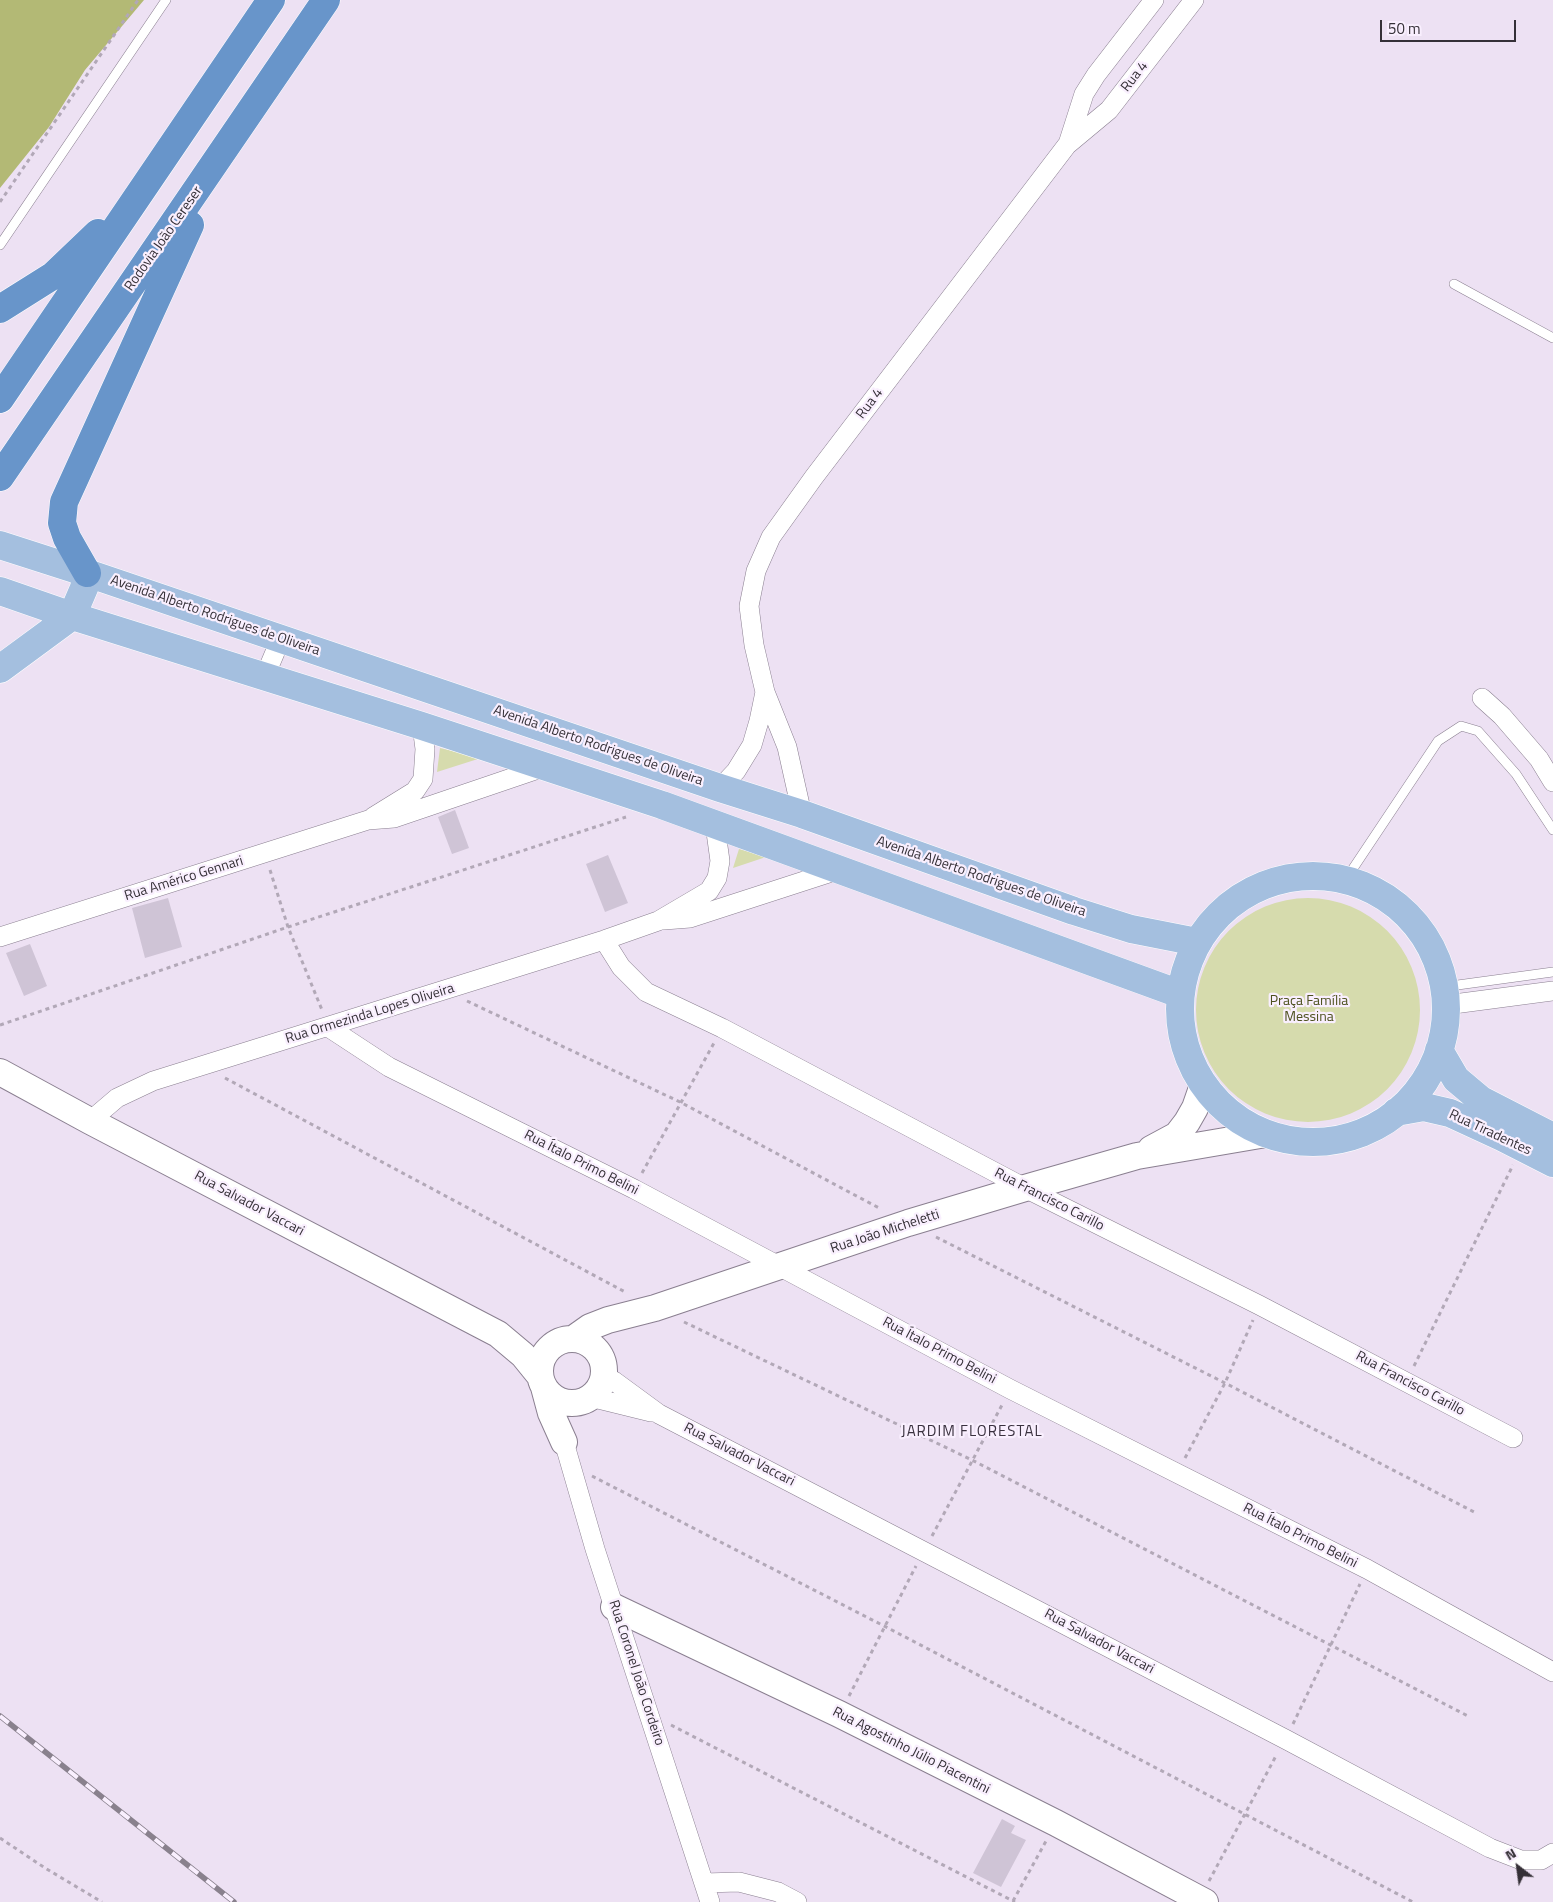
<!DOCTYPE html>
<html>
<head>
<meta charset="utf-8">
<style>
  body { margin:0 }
  #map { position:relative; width:1553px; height:1902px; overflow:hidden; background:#ede1f3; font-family:"Titillium Web",sans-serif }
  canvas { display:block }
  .north { position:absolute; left:1493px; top:1842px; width:50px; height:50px; -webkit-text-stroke:4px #f9effe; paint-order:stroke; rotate:330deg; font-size:14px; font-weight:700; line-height:20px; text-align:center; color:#353037 }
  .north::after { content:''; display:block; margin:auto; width:18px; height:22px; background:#353037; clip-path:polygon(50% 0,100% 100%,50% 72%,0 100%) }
  .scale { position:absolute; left:1380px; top:20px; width:136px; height:22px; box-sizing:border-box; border:2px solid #353037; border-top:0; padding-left:6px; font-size:15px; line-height:18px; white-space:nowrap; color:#353037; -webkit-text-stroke:4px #f9effe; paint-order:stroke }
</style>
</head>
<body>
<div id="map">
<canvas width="1553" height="1902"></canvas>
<div class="north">N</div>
<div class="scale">50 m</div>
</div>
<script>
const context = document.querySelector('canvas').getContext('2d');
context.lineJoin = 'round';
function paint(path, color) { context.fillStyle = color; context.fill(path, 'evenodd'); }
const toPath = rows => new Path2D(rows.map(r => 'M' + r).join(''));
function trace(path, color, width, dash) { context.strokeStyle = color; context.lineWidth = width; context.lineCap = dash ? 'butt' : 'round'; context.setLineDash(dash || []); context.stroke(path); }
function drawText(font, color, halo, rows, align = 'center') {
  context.font = font + ' "Titillium Web",sans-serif'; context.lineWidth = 4.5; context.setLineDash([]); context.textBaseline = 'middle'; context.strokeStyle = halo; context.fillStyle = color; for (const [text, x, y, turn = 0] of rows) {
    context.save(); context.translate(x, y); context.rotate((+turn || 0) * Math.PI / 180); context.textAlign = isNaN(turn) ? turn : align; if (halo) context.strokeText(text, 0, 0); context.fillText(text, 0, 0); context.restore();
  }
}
paint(toPath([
  [440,748,481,758,437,772],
  [739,849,766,857,733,868],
  '1196 1010a112 112 0 1 1 224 0a112 112 0 1 1-224 0Z'
]), '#d6dbad');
paint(toPath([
  [0,0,144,0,85,70,49,127,0,188]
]), '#b3b975');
paint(toPath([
  [455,810,469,848,452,854,438,817],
  [608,855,628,903,605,912,586,864],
  [168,898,182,947,145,958,132,908],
  [30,944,47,986,24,996,6,953],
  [1002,1819,1015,1826,1011,1833,1026,1840,1001,1887,973,1873]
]), '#cfc4d6');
const lane = toPath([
  [0,245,166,0],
  [1454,284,1553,338],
  [1346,879,1438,741,1461,726,1478,731,1516,774,1553,830],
  [1443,987,1553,972]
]);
const street = toPath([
  [1068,144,1084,94,1096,75,1154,0],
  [265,676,281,638],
  [1482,698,1502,716,1539,759,1553,782],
  [720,788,736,771,752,745,759,721,765,692],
  [802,814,787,747,765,692,754,645,749,606,756,571,771,537,814,477,1067,145,1109,110,1194,0],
  [373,817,415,791,423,779,425,749,422,726],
  [664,920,690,918,841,869],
  [0,937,368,820,394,818,544,767],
  [604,940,621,967,646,992,722,1028,1025,1188,1259,1305,1513,1438],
  [1446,1005,1553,991],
  [328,1027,389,1067,634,1189,1010,1389,1367,1569,1553,1672],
  [90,1121,117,1098,153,1081,604,940,658,921,709,891,717,878,720,861,715,825],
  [603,1375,614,1381,659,1414,1285,1739,1490,1848,1521,1860,1541,1860,1553,1853],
  [590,1397,651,1412],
  [564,1442,595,1549,710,1902],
  [704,1883,739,1882,778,1892,797,1902]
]);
const secondary = toPath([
  [0,1072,90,1121,498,1334,523,1355,540,1376],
  [1151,1149,1177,1135,1187,1122,1195,1108,1203,1085],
  [573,1339,590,1327,608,1320,655,1308,908,1223,1025,1188,1137,1156,1266,1134],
  '540 1371a32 32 0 1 1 64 0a32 32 0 1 1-64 0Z',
  [544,1387,551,1413,564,1442],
  [614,1607,839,1714,1056,1823,1205,1902]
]);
const primary = toPath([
  [0,545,87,573,720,788,802,814,1074,911,1131,929,1197,942],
  [0,591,72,616,422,726,662,805,1180,994],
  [0,669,72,616,84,588,87,573],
  '1180 1009a133 133 0 1 1 266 0a133 133 0 1 1-266 0Z',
  [1439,1050,1456,1079,1481,1100,1553,1137],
  [1396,1112,1424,1107,1450,1113,1502,1137,1553,1163]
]);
const highway = toPath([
  [0,309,54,275,98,233],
  [0,399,271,0],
  [0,477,326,0],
  [87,573,67,538,62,523,64,502,190,225]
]);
trace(lane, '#8a7f90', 10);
trace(street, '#8a7f90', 20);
trace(secondary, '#8a7f90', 28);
trace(primary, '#fff', 29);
trace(highway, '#fff', 29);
trace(toPath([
  [0,202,138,0],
  [270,870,288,927,322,1010],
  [467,1001,680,1102,881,1209],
  [0,1025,288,927,626,817],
  [225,1078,627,1293],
  [642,1173,714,1043],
  [936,1237,1225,1383,1476,1513],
  [684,1322,972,1460,1468,1716],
  [1414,1366,1513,1165],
  [1185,1458,1225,1383,1253,1320],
  [592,1476,886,1627,1413,1902],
  [932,1536,1002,1405],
  [849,1696,916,1566],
  [1293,1724,1360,1584],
  [671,1725,1015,1902],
  [0,1838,45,1868,102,1902],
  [1209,1881,1277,1754],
  [1013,1901,1046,1841]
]), '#b2a8b7', 3, [4, 4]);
trace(lane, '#fff', 9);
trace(street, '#fff', 19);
trace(secondary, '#fff', 26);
trace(primary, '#a4bfdf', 28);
trace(highway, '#6895ca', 28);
const rail = toPath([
  [0,1716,234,1902]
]);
trace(rail, '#89818d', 5.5);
trace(rail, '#f9effe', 4, [11]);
drawText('14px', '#353037', '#f9effe', [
  ["Rua 4",1135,77,-52],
  ["Rodovia João Cereser",164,239,-55],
  ["Rua 4",870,404,-53],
  ["Avenida Alberto Rodrigues de Oliveira",215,616,19],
  ["Avenida Alberto Rodrigues de Oliveira",598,746,19],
  ["Avenida Alberto Rodrigues de Oliveira",981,877,19],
  ["Rua Américo Gennari",184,879,-17],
  ["Rua Ormezinda Lopes Oliveira",370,1014,-17],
  ["Rua Tiradentes",1490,1133,25],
  ["Rua Ítalo Primo Belini",581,1163,27],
  ["Rua Francisco Carillo",1049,1200,27],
  ["Rua Salvador Vaccari",249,1204,28],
  ["Rua João Micheletti",885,1232,-18],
  ["Rua Ítalo Primo Belini",939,1351,28],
  ["Rua Francisco Carillo",1410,1384,28],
  ["Rua Salvador Vaccari",739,1455,27],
  ["Rua Ítalo Primo Belini",1300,1536,27],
  ["Rua Salvador Vaccari",1099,1642,28],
  ["Rua Coronel João Cordeiro",636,1673,72],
  ["Rua Agostinho Júlio Piacentini",911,1751,27]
]);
drawText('14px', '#4d511e', '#f9effe', [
  ["Praça Família",1309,1002],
  ["Messina",1309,1018]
]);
context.letterSpacing = '1px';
drawText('15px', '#3a313f', '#f9effe', [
  ["JARDIM FLORESTAL",972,1432]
]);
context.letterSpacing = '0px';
</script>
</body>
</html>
